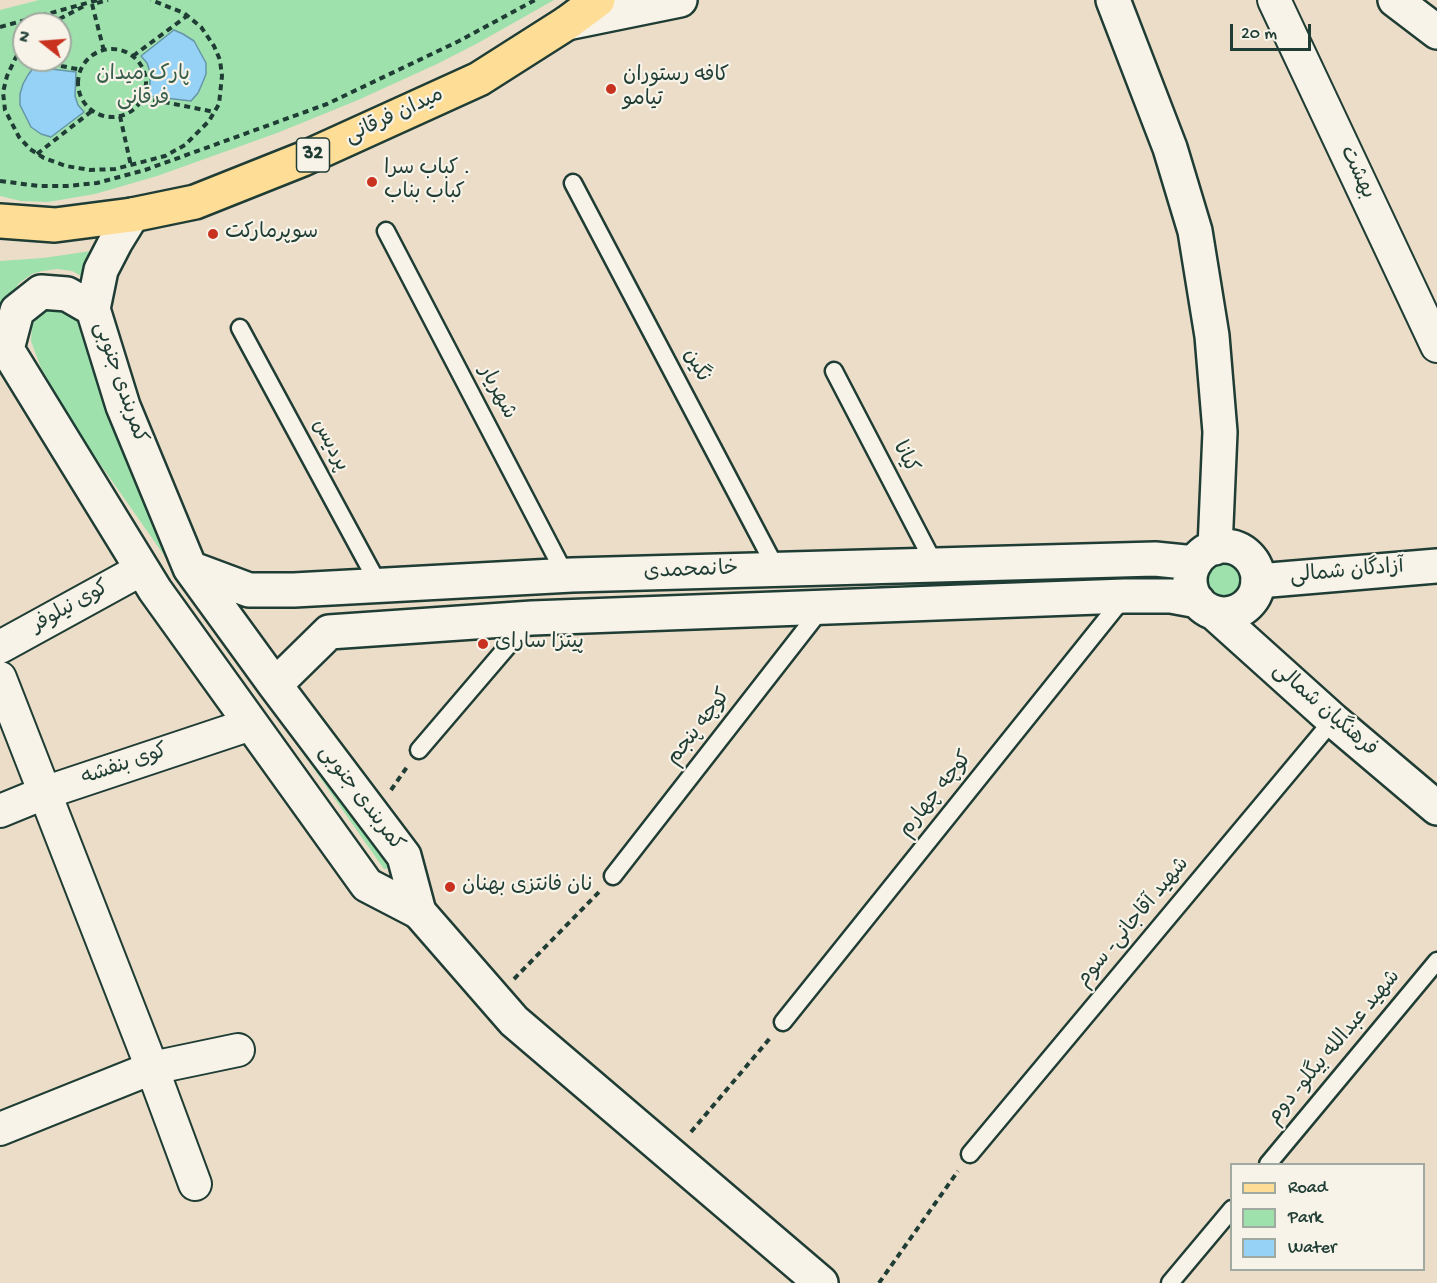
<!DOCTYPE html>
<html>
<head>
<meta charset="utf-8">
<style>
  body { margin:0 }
  #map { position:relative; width:1437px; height:1283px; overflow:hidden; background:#ecddc9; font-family:"Gochi Hand",sans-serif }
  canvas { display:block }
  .legend { position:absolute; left:1230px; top:1163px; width:195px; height:108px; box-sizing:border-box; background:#f7f3e8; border:2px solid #a1aaa0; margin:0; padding:8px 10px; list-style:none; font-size:18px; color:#1f3d34 }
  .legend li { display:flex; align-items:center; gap:12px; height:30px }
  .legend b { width:30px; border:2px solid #a1aaa0 }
  .north { position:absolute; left:12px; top:12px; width:60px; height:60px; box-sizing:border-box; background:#f7f3e8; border:2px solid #a1aaa0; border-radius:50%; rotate:287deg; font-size:16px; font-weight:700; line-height:24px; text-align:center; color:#1f3d34 }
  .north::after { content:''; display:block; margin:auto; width:21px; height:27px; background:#c8321e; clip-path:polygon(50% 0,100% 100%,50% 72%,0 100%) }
  .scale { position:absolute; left:1230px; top:24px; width:81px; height:27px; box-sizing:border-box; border:3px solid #1f3d34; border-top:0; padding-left:8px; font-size:18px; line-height:21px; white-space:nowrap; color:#1f3d34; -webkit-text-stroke:4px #f7f3e8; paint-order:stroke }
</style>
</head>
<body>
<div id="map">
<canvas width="1437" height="1283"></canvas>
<ul class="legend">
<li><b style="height:8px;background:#fedd96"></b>Road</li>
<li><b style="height:16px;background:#9ee1ac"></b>Park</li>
<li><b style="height:16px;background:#96d2f6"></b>Water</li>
</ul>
<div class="north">N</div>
<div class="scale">20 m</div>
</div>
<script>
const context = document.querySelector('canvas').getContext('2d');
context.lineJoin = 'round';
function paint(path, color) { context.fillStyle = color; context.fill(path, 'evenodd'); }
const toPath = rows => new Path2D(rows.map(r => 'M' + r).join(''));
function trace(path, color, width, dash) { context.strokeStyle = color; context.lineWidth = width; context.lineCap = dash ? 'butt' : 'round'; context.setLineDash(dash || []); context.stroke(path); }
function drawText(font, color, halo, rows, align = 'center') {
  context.font = font + ' "Gochi Hand","Playpen Sans Arabic",sans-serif'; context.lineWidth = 4.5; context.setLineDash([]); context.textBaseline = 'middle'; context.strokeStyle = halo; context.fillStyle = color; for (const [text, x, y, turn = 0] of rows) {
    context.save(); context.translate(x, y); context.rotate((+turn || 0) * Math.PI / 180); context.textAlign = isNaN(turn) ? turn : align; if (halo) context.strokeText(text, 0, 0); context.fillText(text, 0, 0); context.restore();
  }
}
paint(toPath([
  [39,0,554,0,478,43,437,64,358,100,277,133,157,176,95,194,48,202,21,201,0,196,0,10],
  [24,24,60,24,60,60,24,60],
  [91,251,85,278,72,271,57,269,42,271,32,274,19,283,9,297,0,318,0,261,43,258],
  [51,308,65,309,77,314,84,328,131,462,392,865,389,868,384,869,77,431,41,368,31,341,32,326,40,313],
  '1203 580a22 22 0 1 1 44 0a22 22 0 1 1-44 0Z'
]), '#9ee1ac');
const water = toPath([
  [174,30,183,34,194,41,206,63,206,74,202,84,198,93,191,101,148,96,150,89,150,72,147,63,141,56,174,30],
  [34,67,76,72,75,96,78,105,84,112,51,137,41,134,31,127,20,105,20,94,23,84,28,75,34,67]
]);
paint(water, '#96d2f6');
trace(water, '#6696a8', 1.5);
const service = toPath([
  [573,183,777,570],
  [386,231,566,576],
  [240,328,379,585],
  [834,371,935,565],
  [419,750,531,619],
  [613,876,822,608],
  [783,1022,1125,596],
  [970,1154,1333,720],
  [1268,1164,1437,961],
  [1170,1283,1232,1209]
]);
const minor = toPath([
  [1274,0,1437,346],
  [0,647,142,569],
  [0,678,152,1068,238,1050],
  [0,811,44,793,251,724],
  [0,1129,152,1068,195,1184]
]);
const tertiary = toPath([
  [1258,581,1437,566],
  [419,912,514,1021,821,1283]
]);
const secondary = toPath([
  [1113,0,1170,148,1195,231,1212,336,1220,432,1215,548],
  [1395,0,1437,32],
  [567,23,680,0],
  [132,215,116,241,101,270,93,309,123,406,190,568,275,685,404,856,419,912],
  [0,338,155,590,367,885,419,912],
  [7,349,17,311,41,292,67,294,93,309],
  '1190 580a34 34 0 1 1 68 0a34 34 0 1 1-68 0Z',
  [190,568,249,590,294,590,572,575,1155,559,1195,563],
  [1213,612,1333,720,1437,808],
  [275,685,329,632,532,618,1125,596,1171,596,1198,601]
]);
const primary = toPath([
  [0,221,55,225,132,215,195,202,303,159,479,79,567,23,598,0]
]);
trace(service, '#1f3d34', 21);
trace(minor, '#1f3d34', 36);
trace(tertiary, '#1f3d34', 38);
trace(secondary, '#1f3d34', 38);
trace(primary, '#1f3d34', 38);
trace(toPath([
  [97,3,108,0],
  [92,4,104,51],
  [50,24,84,6],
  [0,27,98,0],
  [24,47,16,57,7,76,3,92,5,110,19,137,30,149,44,158,66,166,90,170,115,169,165,156,185,145,209,121,219,104,222,76,220,60,214,46,201,27,184,13,151,0],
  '78 83a34 34 0 1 1 68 0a34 34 0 1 1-68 0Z',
  [133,56,187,16],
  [30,60,82,70],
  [143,98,215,112],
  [120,116,131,166],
  [37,154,93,110],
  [0,181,39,186,67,186,97,183,145,170,327,104,459,41,535,0],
  [391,790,407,767],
  [514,979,599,892],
  [691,1132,771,1037],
  [879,1283,958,1171]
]), '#1f3d34', 4, [6, 4.5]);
trace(service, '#f7f3e8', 16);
trace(minor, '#f7f3e8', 32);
trace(tertiary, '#f7f3e8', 33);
trace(secondary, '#f7f3e8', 33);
trace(primary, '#fedd96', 33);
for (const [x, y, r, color] of [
  [611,89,6,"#c8321e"],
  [372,182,6,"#c8321e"],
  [213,234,6,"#c8321e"],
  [483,644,6,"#c8321e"],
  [450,887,6,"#c8321e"]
]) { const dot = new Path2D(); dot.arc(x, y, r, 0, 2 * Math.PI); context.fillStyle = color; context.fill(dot); trace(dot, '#f7f3e8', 2); }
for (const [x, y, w] of [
  [313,155,33]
]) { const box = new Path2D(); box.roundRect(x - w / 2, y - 17, w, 34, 4.5); context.fillStyle = '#f7f3e8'; context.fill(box); trace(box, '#1f3d34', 1.5); }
drawText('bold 20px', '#1f3d34', null, [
  ["32",313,155]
]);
drawText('21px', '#385e4c', '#f7f3e8', [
  ["پارک میدان",143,76],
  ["فرقانی",143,100]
]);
drawText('21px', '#1f3d34', '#f7f3e8', [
  ["کافه رستوران",623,77],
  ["تیامو",623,101],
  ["کباب سرا .",384,170],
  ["کباب بناب",384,194],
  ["سوپرمارکت",225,234],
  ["پیتزا سارای",495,644],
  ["نان فانتزی بهنان",462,887]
], 'left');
drawText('21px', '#1f3d34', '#f7f3e8', [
  ["میدان فرقانی",395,117,-25],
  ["بهشت",1356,173,65],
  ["نگین",695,366,62],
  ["کمربندی جنوبی",119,383,71],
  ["شهریار",496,393,62],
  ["پردیس",329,446,62],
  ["کیانا",904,458,63],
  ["خانمحمدی",691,572,-2],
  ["آزادگان شمالی",1347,573,-5],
  ["کوی نیلوفر",71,608,-29],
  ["فرهنگیان شمالی",1324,711,41],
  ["کوچه پنجم",700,728,-52],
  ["کوی بنفشه",125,766,-19],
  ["کوچه چهارم",937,795,-51],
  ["کمربندی جنوبی",360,799,53],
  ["شهید آقاجانی- سوم",1134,923,-50],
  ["شهید عبدالله بیگلو- دوم",1335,1048,-50]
]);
</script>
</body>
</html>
